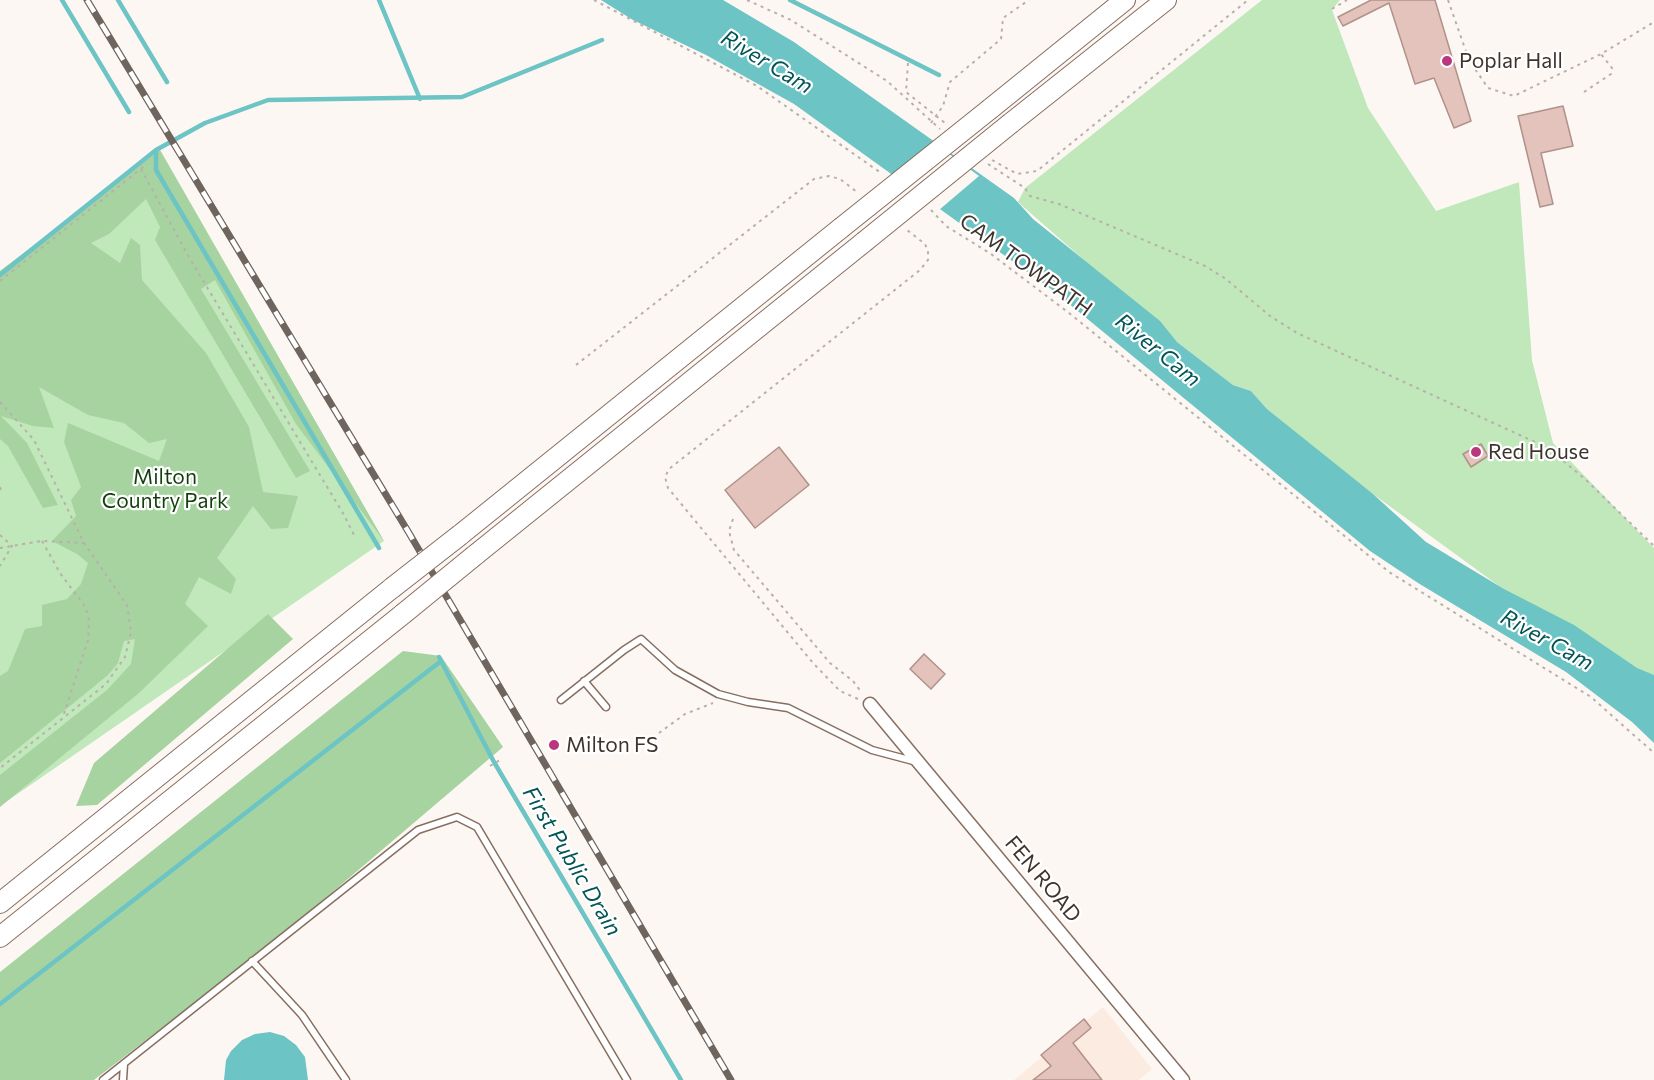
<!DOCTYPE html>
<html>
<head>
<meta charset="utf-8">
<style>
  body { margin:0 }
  canvas { display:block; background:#fdf7f4 }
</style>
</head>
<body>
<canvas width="1654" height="1080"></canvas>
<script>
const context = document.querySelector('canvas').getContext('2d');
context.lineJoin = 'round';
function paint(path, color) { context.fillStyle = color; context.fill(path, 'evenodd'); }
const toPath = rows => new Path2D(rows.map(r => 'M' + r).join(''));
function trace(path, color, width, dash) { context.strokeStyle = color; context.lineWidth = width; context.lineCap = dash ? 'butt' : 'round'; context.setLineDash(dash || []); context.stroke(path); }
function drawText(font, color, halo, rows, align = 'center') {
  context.font = font + ' Commissioner,sans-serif'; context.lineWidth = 4.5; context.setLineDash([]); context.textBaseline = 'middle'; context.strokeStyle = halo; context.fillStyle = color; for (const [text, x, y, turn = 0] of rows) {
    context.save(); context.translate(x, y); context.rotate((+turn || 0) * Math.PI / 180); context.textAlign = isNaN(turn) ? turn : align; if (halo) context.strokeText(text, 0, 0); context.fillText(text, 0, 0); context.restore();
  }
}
paint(toPath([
  [1103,1007,1152,1069,1139,1080,1014,1080]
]), '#fcebe0');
paint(toPath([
  [1262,0,1340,0,1332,10,1368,108,1436,211,1519,182,1532,360,1553,443,1654,548,1654,699,1351,478,1267,409,1251,391,1233,385,1177,342,1018,202,1025,188],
  [160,150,384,541,0,806,0,271]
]), '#c1e8bb');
paint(toPath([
  [160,150,384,541,296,424,215,280,201,289,310,471,296,478,155,240,160,227,146,199,109,234,91,243,120,263,131,238,140,245,142,280,206,353,249,427,263,492,298,496,288,528,271,529,253,506,217,558,236,579,231,594,199,577,185,604,208,626,139,693,0,807,0,775,107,690,131,664,135,639,124,641,118,663,108,675,0,763,0,676,8,671,25,629,42,626,42,605,67,599,81,584,88,563,77,554,52,541,76,516,71,500,81,487,64,442,68,423,159,461,167,439,149,443,124,423,88,415,39,387,54,428,33,426,1,416,27,443,58,505,43,508,8,446,0,439,0,271],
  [268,614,293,639,97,805,76,806,94,763],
  [403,651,441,656,503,747,275,941,94,1080,0,1080,0,972]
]), '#a7d3a0');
paint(toPath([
  [601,0,723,0,794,42,1014,198,1033,219,1160,321,1177,342,1233,385,1251,391,1267,409,1373,494,1426,542,1504,589,1574,625,1637,668,1654,675,1654,743,1632,722,1566,672,1418,583,1370,551,1051,289,794,104,706,55,633,20],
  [270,1032,284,1036,296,1045,305,1057,308,1080,224,1080,226,1060,231,1051,242,1040,255,1034]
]), '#6dc4c4');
paint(toPath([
  [933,142,979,176,939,210,891,175]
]), '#fdf7f4');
trace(toPath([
  [62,0,129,112],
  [118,0,167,82],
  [379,0,420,99],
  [790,0,939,75],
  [156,150,156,170,379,548],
  [0,275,156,150,205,123,268,100,462,97,602,40],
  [439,657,494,762,681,1080],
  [0,1004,441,661]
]), '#6dc4c4', 4.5);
const building = toPath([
  [1371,0,1435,0,1471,121,1454,128,1434,78,1415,84,1389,3,1343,26,1338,17,1371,0],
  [1563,106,1573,146,1541,153,1553,204,1540,207,1518,116,1563,106],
  [1481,444,1488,456,1471,467,1463,454,1481,444],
  [779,447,809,485,755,528,725,490,779,447],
  [924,654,945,674,931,689,910,669,924,654],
  [1084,1019,1091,1028,1073,1043,1102,1080,1033,1080,1051,1066,1041,1055,1084,1019]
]);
paint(building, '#e3c3bb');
trace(building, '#b0928a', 1.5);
const service = toPath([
  [584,681,606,707],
  [561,700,624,650,641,639,675,670,718,694,748,702,788,708,872,750,917,762],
  [252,961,302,1015,346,1080],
  [103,1080,418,830,457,817,477,827,627,1080],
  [123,1080,124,1064]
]);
const minor = toPath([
  [870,704,1183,1080]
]);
const trunk = toPath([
  [990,109,1125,0],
  [1011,123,1166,0],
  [460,535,841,228],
  [474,556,864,242],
  [0,903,392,588],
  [0,937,403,614]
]);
trace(service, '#886e61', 9);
trace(minor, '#886e61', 15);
trace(trunk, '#886e61', 22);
trace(toPath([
  [594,0,757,86,881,173],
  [747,0,791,20,887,81,940,129],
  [1448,0,1469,60,1488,88,1514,96,1601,54,1654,22],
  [1332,9,1347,0],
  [908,63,906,92,945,123],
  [1584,92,1611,74,1612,68,1601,54],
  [931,123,943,106,950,82,1001,39,1003,18,1029,0],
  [992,160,1017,174,1037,171,1248,0],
  [988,164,1025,188,1030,196,1059,204,1205,266,1226,279,1270,316,1297,333,1548,448,1586,480,1654,546],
  [141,169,190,259,344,515,355,537],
  [931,210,946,226,991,254,1069,313,1389,572,1591,697,1654,753],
  [0,281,147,164],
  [576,365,814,179,829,176,840,179,857,192],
  [0,402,34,440,84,543,127,605,131,632,125,657,106,684,0,768],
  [0,487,1,490],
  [733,519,729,531,734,550,830,663,853,681,862,693],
  [0,535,12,546,0,566],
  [42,541,60,573,86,608,89,621,88,640,63,717],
  [0,548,42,541,84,543],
  [858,699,840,691,813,663,668,488,665,477,669,469,920,270,928,260,928,251,925,244,907,230],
  [659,733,685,714,713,703],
  [490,766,500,760]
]), '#b8b0ab', 2, [3, 4.5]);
trace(service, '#fff', 6);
trace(minor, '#fff', 12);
trace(trunk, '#fff', 20);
const rail = toPath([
  [87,0,409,533,731,1080]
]);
trace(rail, '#6f655f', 7);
trace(rail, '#fff', 4.5, [14]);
const trunkBridge = toPath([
  [841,228,990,109],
  [864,242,1011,123],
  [392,588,460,535],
  [403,614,474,556]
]);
trace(trunkBridge, '#886e61', 22, []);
trace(trunkBridge, '#fff', 20);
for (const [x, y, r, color] of [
  [1447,61,6,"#ba367d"],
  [1476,452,6,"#ba367d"],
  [554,745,6,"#ba367d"]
]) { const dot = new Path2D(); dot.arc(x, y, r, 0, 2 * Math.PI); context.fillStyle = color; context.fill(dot); trace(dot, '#fff', 2); }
drawText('21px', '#3f342d', '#fff', [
  ["Poplar Hall",1459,61],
  ["Red House",1488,452],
  ["Milton FS",566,745]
], 'left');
drawText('21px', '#3f342d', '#fff', [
  ["CAM TOWPATH",1026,265,36],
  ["FEN ROAD",1043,879,50]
]);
drawText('21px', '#133f0d', '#fff', [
  ["Milton",165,477],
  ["Country Park",165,501]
]);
drawText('italic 22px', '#025555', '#fff', [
  ["River Cam",767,62,31],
  ["River Cam",1158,350,39],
  ["River Cam",1547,640,29],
  ["First Public Drain",572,861,59]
]);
</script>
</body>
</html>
